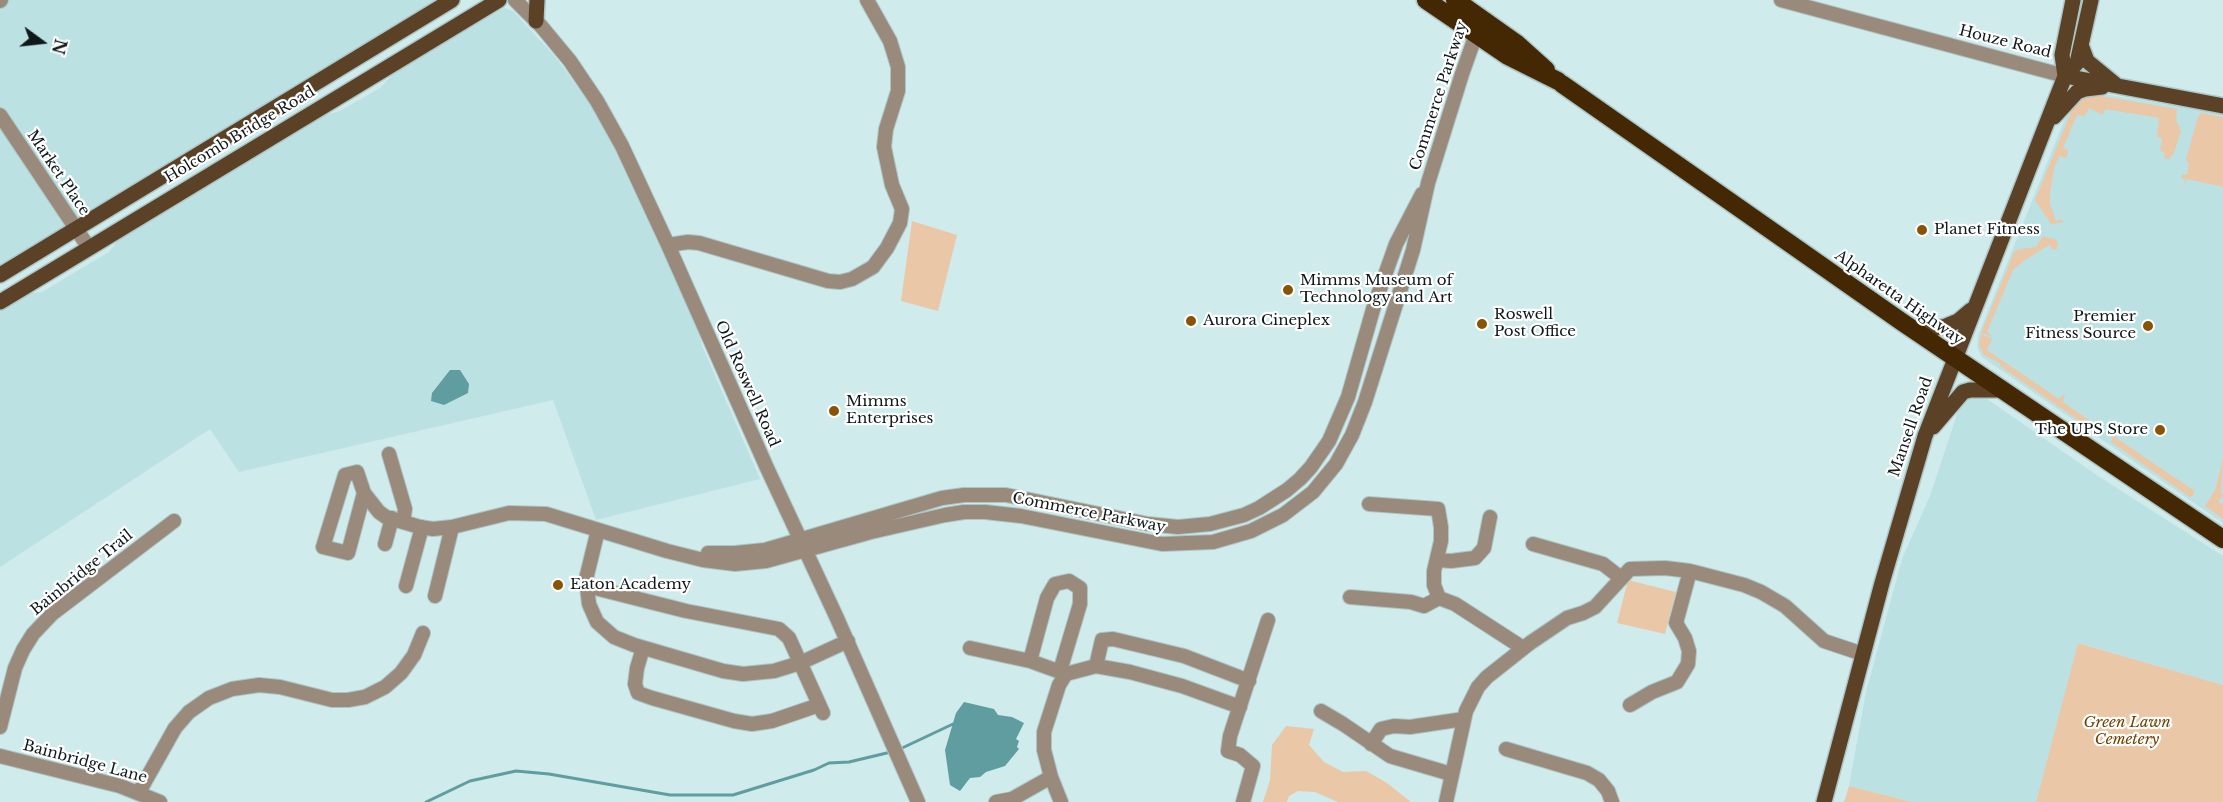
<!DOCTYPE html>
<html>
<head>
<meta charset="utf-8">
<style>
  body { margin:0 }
  #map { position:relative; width:2223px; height:802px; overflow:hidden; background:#cfebec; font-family:"Libre Baskerville",serif }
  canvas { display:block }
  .north { position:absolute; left:12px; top:12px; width:60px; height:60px; -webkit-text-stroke:4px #fff; paint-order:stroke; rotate:105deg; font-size:16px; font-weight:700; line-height:24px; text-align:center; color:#0f191a }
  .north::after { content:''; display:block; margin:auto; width:21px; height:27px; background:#0f191a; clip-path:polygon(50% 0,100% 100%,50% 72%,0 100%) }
</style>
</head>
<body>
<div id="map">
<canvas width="2223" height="802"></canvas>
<div class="north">N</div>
</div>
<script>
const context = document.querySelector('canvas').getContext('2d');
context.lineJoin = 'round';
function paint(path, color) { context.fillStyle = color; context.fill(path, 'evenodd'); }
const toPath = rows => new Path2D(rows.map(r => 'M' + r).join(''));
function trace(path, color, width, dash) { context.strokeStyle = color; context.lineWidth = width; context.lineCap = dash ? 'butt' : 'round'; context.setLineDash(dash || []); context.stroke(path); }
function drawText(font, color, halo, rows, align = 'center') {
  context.font = font + ' "Libre Baskerville",serif'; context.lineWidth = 4.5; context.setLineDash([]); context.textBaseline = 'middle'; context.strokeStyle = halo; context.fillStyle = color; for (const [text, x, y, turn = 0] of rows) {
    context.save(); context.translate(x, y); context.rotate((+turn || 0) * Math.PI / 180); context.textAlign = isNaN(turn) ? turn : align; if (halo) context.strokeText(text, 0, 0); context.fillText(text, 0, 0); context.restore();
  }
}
paint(toPath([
  [0,0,438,0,0,266],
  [504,8,513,11,558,60,603,122,619,150,699,330,702,346,760,479,596,520,553,400,239,472,210,429,0,567,0,311,31,293,42,292,87,265,109,252,118,240,319,117,340,111,380,88,397,70],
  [2092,92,2223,114,2223,523,1982,357,1977,347,1978,336,2070,106],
  [1974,397,1987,399,2098,476,2223,556,2223,685,2079,643,2036,802,1912,802,1849,786,1866,692,1902,559,1930,496,1959,408,1965,401]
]), '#bbe1e3');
paint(toPath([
  [2089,94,2177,109,2176,120,2181,131,2174,153,2169,159,2165,159,2164,152,2160,151,2162,138,2157,137,2159,118,2105,109,2103,115,2089,108,2085,116,2077,115,2063,148,2068,150,2068,153,2066,158,2059,156,2054,169,2050,193,2050,204,2056,221,2061,219,2064,222,2051,224,2035,200,2073,107,2076,101],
  [2201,113,2223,117,2223,187,2187,179,2184,186,2185,179,2181,178,2182,175,2187,174,2189,165,2186,159,2198,117],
  [912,221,957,235,938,311,901,301],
  [2043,236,2056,240,2058,243,2057,249,2053,250,2049,245,2025,260,2013,270,1987,332,1993,337,1981,333,2014,252,2020,249,2036,247],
  [1981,334,1992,339,1987,350,2059,399,2063,395,2065,395,2063,402,2093,423,2099,418,2091,429,2000,366,2001,364,1984,355,1979,345],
  [2114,428,2117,431,2115,437,2193,490,2195,488,2193,496,2190,497,2111,442],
  [2223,460,2221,492,2223,496,2218,501,2223,505,2223,519,2205,506,2215,490],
  [1628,580,1676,592,1665,634,1617,623],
  [2078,643,2223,685,2223,802,2036,802],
  [1286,726,1314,729,1309,745,1324,762,1343,772,1366,771,1387,783,1411,802,1338,802,1315,792,1298,791,1289,796,1287,802,1263,802,1270,780,1272,745],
  [1849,786,1912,802,1844,802]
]), '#eac8a7');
paint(toPath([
  [450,370,460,370,469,384,468,393,444,405,431,401,432,393],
  [964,702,994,709,998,715,1012,717,1024,723,1016,739,1019,741,1017,747,1019,749,1005,766,986,772,980,777,970,778,960,791,950,785,945,750,956,713]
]), '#5f9da0');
trace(toPath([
  [900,749,953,724],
  [426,802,470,781,516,771,549,774,670,795,733,795,814,770,829,763,849,762,891,752]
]), '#5f9da0', 3);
const minor = toPath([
  [515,0,541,26,570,61,597,101,622,146,668,245,767,468,836,616,918,802],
  [1781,0,2065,76],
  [0,1,1,0],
  [0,115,89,248],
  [668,245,688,242,699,243,828,281,840,282,852,279,873,267,887,248,900,223,902,209,892,185,884,147,886,129,898,91,898,67,890,41,867,0],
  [389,454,405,509,403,522],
  [364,493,348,553,323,547,345,475,357,472,364,493,379,512,386,517,420,527,433,529,452,527,509,513,546,514,667,551,703,560,735,564,766,561,871,532,945,515,964,512,985,512,1021,516,1162,544,1213,542,1251,531,1283,515,1313,492,1336,464,1352,435,1365,402,1413,250,1428,183,1462,74,1479,26],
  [1369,504,1438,509,1441,527,1441,541,1434,571,1434,585,1439,598,1455,604,1523,648],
  [598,530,586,579,589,604,597,622,614,637,634,645,723,671,743,674,774,671,800,663,848,641],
  [385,544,392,518],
  [1533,544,1603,564,1621,578],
  [708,553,735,553,765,550,942,498,964,495,1006,495,1148,524,1178,527,1210,524,1244,515,1259,508,1287,490,1300,479,1311,467,1329,441,1348,397,1374,306,1396,244,1422,194],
  [1437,560,1451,561,1475,558,1484,548,1490,517],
  [406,586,422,527],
  [587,586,686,611,779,629,789,638,823,713],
  [435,596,452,527],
  [1350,597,1411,602,1424,606,1439,598],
  [643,648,637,668,635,684,638,693,652,698,734,721,752,724,772,721,819,705],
  [970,648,1030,661,1066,674],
  [1030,661,1047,598,1055,584,1069,581,1080,588,1080,604,1060,671],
  [1096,666,1102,640,1113,639,1184,656,1249,681],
  [1630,705,1652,692,1677,682,1688,664,1689,651,1685,638,1676,623,1690,571],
  [1321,711,1343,724,1390,756,1451,774],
  [0,727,15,668,23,650,33,634,52,614,174,521],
  [1371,744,1381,729,1394,726,1410,727,1464,719],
  [1506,749,1587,773,1599,780,1608,791,1612,802],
  [0,756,120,786,160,802],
  [139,792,175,728,189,712,209,698,232,689,259,685,280,687,332,700,348,700,365,697,385,687,401,673,414,655,423,633],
  [996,802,1012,799,1051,777],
  [1061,802,1051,777,1044,750,1044,732,1059,685,1066,674,1096,666,1130,672,1182,686,1240,707],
  [1243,802,1253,766,1240,755,1228,751,1230,736,1268,620],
  [1446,802,1466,711,1478,687,1487,677,1530,643,1567,618,1583,613,1595,607,1630,569,1665,568,1690,571,1744,585,1761,592,1785,606,1824,641,1863,654]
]);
const major = toPath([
  [536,21,537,0],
  [2081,45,2087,61,2115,84],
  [2065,76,2223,106],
  [2065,76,2062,55,2073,0],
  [2054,117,2077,92,2085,89,2102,87],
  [0,275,452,0],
  [0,302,499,0],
  [1915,331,1924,331,1946,326,1958,321,1971,310],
  [1933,427,1963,392,1970,390,2003,390],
  [1824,802,1882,583,1925,436,2065,76,2077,63,2091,0]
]);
const highway = toPath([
  [1426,0,1508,56,1558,81],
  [1455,0,1516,43,1546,70],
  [1562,84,1902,322,2223,539]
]);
trace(minor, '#acc5c6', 16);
trace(major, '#acc5c6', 18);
trace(highway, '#acc5c6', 21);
trace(minor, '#9a8a7b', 14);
trace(major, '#5b4126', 15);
trace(highway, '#442804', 18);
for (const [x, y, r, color] of [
  [1922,230,6,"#8a5303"],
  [1288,290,6,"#8a5303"],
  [1191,321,6,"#8a5303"],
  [1482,324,6,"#8a5303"],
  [2148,326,6,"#8a5303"],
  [834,411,6,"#8a5303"],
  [2160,430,6,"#8a5303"],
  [558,585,6,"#8a5303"]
]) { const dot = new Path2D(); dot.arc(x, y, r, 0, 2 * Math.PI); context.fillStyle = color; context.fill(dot); trace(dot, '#fff', 2); }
drawText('15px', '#0f191a', '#fff', [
  ["Houze Road",2005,42,14],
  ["Commerce Parkway",1439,96,-72],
  ["Holcomb Bridge Road",240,135,-31],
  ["Market Place",58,173,56],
  ["Alpharetta Highway",1899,298,35],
  ["Old Roswell Road",747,384,66],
  ["Mansell Road",1911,427,-71],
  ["Commerce Parkway",1089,513,11],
  ["Bainbridge Trail",82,573,-39],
  ["Bainbridge Lane",85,762,15]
]);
drawText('15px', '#0f191a', '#fff', [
  ["Planet Fitness",1934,230],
  ["Mimms Museum of",1300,281],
  ["Technology and Art",1300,298],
  ["Roswell",1494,315],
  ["Post Office",1494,332],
  ["Premier",2136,317,"right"],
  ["Fitness Source",2136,334,"right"],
  ["Aurora Cineplex",1203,321],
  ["Mimms",846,402],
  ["Enterprises",846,419],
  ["The UPS Store",2148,430,"right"],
  ["Eaton Academy",570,585]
], 'left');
drawText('italic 15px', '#6e4100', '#fff', [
  ["Green Lawn",2127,723],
  ["Cemetery",2127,740]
]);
</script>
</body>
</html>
